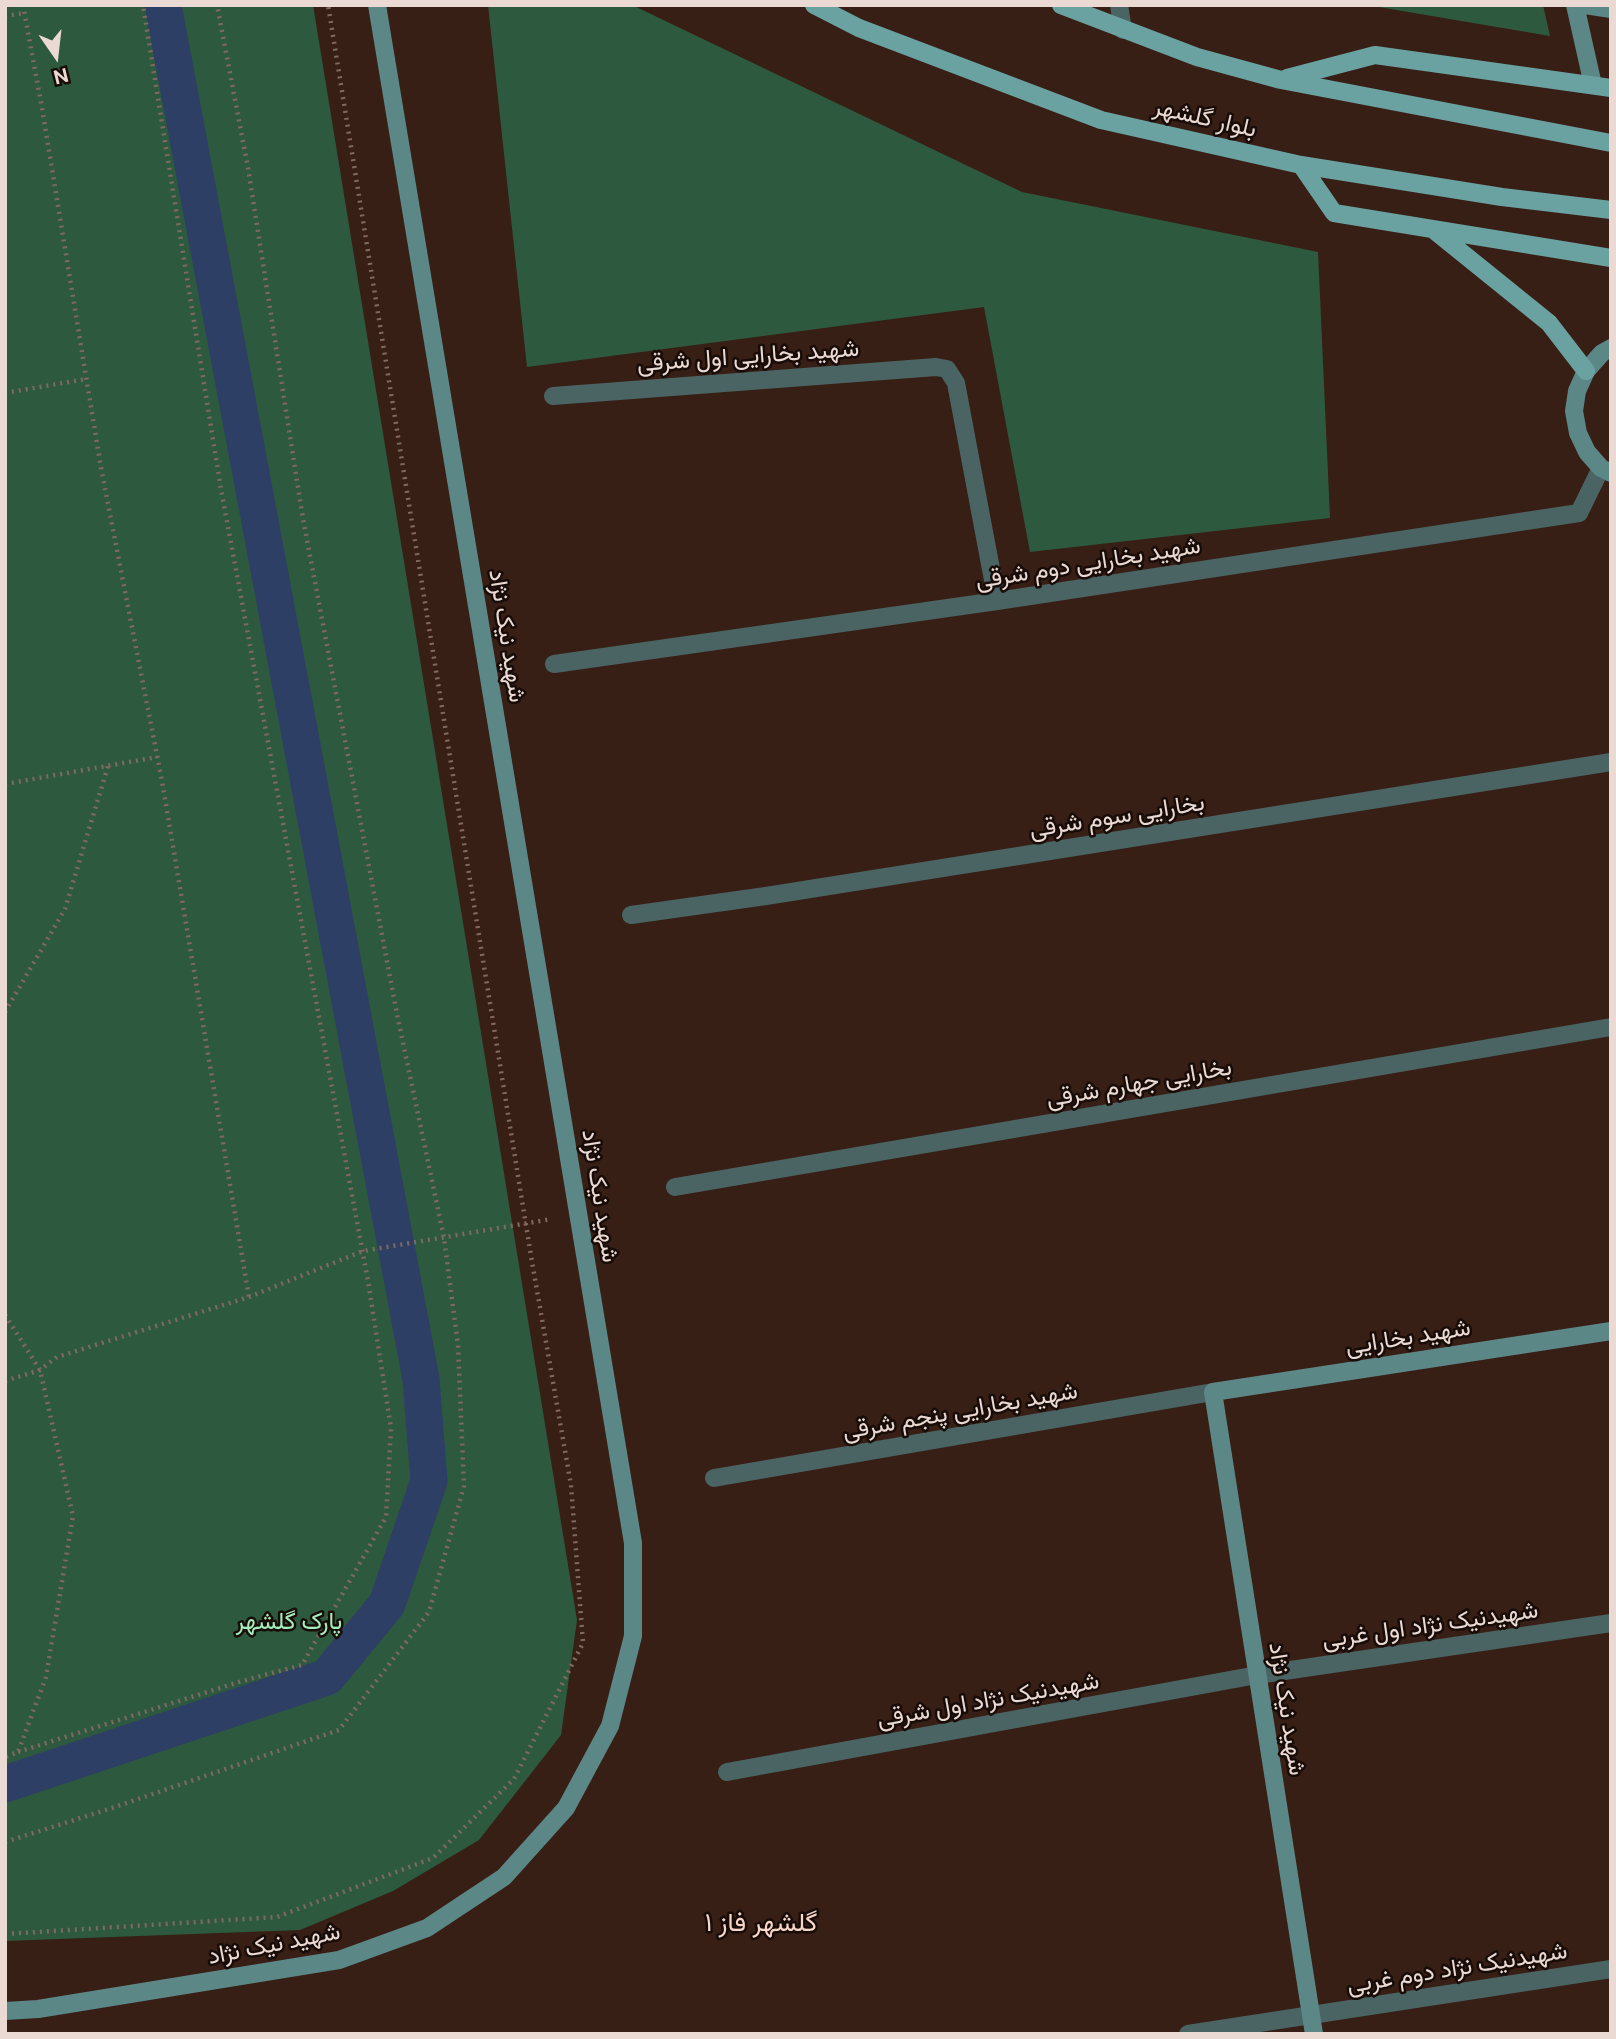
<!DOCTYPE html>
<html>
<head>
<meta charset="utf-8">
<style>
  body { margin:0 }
  #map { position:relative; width:1616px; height:2039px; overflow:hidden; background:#381f16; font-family:"Public Sans",sans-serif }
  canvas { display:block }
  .frame { position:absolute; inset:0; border:7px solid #ebd9d3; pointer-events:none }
  .north { position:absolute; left:21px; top:21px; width:70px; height:70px; -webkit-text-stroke:5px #170c08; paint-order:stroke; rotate:166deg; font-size:19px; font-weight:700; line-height:28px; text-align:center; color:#ebd9d3 }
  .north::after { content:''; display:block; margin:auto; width:24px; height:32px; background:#ebd9d3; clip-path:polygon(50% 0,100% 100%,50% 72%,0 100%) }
</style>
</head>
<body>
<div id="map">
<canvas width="1616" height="2039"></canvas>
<div class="frame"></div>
<div class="north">N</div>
</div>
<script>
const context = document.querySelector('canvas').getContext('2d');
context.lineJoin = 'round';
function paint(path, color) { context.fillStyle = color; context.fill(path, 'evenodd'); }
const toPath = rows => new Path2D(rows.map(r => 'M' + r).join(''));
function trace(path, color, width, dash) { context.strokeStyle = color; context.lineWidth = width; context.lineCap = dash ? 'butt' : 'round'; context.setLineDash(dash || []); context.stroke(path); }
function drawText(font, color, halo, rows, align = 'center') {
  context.font = font + ' "Public Sans",Vazirmatn,sans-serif'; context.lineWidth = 5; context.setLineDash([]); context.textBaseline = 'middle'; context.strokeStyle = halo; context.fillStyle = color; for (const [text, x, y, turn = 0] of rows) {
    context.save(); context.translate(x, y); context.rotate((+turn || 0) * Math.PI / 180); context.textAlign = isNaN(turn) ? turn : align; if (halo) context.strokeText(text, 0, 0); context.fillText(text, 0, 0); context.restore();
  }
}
paint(toPath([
  [5,5,313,5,577,1620,561,1735,479,1840,393,1891,300,1930,5,1941],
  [488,5,632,5,1022,192,1318,252,1330,518,1030,552,984,307,527,367],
  [1367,5,1543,5,1550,36]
]), '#2d5a3e');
trace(toPath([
  [5,1784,327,1677,387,1604,429,1481,421,1379,163,5]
]), '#2d3f65', 37);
trace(toPath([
  [23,5,42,108,101,468,162,781,249,1297],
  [5,16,24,13],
  [5,393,86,379],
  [5,784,157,757],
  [5,1012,65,909,108,766],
  [5,1315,40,1370,73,1516,46,1677,18,1752,5,1757],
  [5,1381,40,1370,57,1357,249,1297,363,1251,552,1219],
  [18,1752,242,1681,302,1665,386,1517,391,1428,368,1281,221,489,143,5],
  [5,1842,112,1808,339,1730,429,1612,464,1486,458,1345,444,1238,397,1014,303,519,248,168,217,5],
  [5,1934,277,1917,433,1858,514,1779,583,1643,571,1485,532,1262,328,5]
]), '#7f6961', 4.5, [2, 5]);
trace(toPath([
  [1119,5,1123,30],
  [553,396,936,367,947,369,956,383,997,601],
  [554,664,997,601,1579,513,1601,468],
  [631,915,766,896,1611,762],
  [675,1187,1611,1027],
  [714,1478,1213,1392],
  [727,1772,1257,1675,1611,1623],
  [1188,2034,1611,1969]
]), '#4a6464', 18);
trace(toPath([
  [1575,5,1593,85],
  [1585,5,1611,9],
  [1611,348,1602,353,1586,371,1577,391,1574,411,1578,433,1587,452,1601,468,1611,473],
  [5,2011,38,2009,339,1960,427,1928,504,1877,566,1808,610,1726,633,1636,633,1543,377,5],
  [1314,2034,1213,1392,1611,1331]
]), '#5c8787', 18);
trace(toPath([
  [814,5,859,28,1101,120,1301,165,1502,197,1611,210],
  [1061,5,1197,57,1281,80,1611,143],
  [1287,78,1375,55,1611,88],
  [1301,165,1334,213,1611,258],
  [1435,231,1549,323,1586,371]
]), '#6aa2a2', 18);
drawText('24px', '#ebd9d3', '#170c08', [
  ["بلوار گلشهر",1205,118,13],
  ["شهید بخارایی اول شرقی",748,356,-4],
  ["شهید بخارایی دوم شرقی",1088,563,-9],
  ["شهید نیک نژاد",507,636,81],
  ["بخارایی سوم شرقی",1117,816,-9],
  ["بخارایی جهارم شرقی",1139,1083,-10],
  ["شهید نیک نژاد",600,1196,81],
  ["شهید بخارایی",1408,1337,-9],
  ["شهید بخارایی پنجم شرقی",960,1411,-10],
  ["شهیدنیک نژاد اول غربی",1430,1625,-8],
  ["شهیدنیک نژاد اول شرقی",988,1700,-10],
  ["شهید نیک نژاد",1287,1709,81],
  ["شهید نیک نژاد",274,1944,-11],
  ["شهیدنیک نژاد دوم غربی",1457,1968,-9]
]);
drawText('24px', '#a4edbc', '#170c08', [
  ["پارک گلشهر",289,1622]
]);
drawText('26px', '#f8d6ca', '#170c08', [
  ["گلشهر فاز ۱",761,1923]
]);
</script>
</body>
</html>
